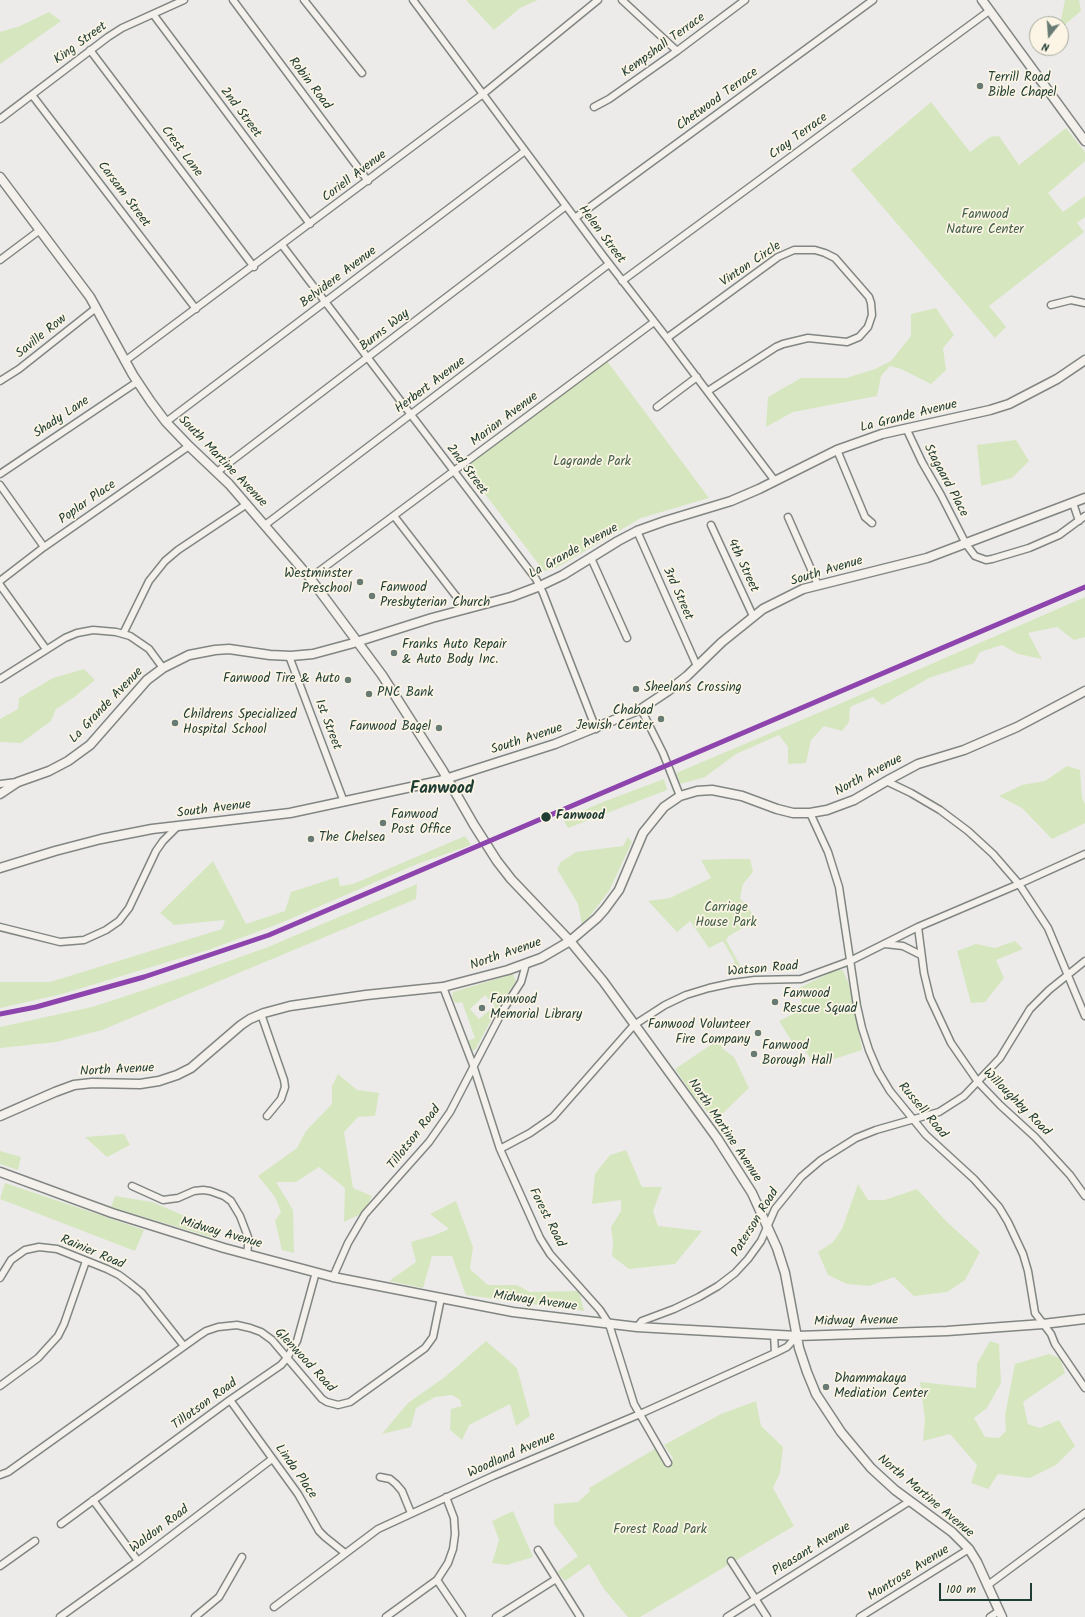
<!DOCTYPE html>
<html>
<head>
<meta charset="utf-8">
<style>
  body { margin:0 }
  #map { position:relative; width:1085px; height:1617px; overflow:hidden; background:#ecebe9; font-family:Kalam,sans-serif }
  canvas { display:block }
  .north { position:absolute; left:1029px; top:16px; width:40px; height:40px; box-sizing:border-box; background:#fcf5e5; border:1px solid #a4ab9e; border-radius:50%; rotate:197deg; font-size:11px; font-weight:700; line-height:16px; text-align:center; color:#1f3d34 }
  .north::after { content:''; display:block; margin:auto; width:14px; height:18px; background:#677a73; clip-path:polygon(50% 0,100% 100%,50% 72%,0 100%) }
  .scale { position:absolute; left:939px; top:1583px; width:93px; height:18px; box-sizing:border-box; border:2px solid #1f3d34; border-top:0; padding-left:5px; font-size:12px; line-height:14px; white-space:nowrap; color:#1f3d34; -webkit-text-stroke:3px #fcf5e5; paint-order:stroke }
</style>
</head>
<body>
<div id="map">
<canvas width="1085" height="1617"></canvas>
<div class="north">N</div>
<div class="scale">100 m</div>
</div>
<script>
const context = document.querySelector('canvas').getContext('2d');
context.lineJoin = 'round';
function paint(path, color) { context.fillStyle = color; context.fill(path, 'evenodd'); }
const toPath = rows => new Path2D(rows.map(r => 'M' + r).join(''));
function trace(path, color, width, dash) { context.strokeStyle = color; context.lineWidth = width; context.lineCap = dash ? 'butt' : 'round'; context.setLineDash(dash || []); context.stroke(path); }
function drawText(font, color, halo, rows, align = 'center') {
  context.font = font + ' Kalam,sans-serif'; context.lineWidth = 3.5; context.setLineDash([]); context.textBaseline = 'middle'; context.strokeStyle = halo; context.fillStyle = color; for (const [text, x, y, turn = 0] of rows) {
    context.save(); context.translate(x, y); context.rotate((+turn || 0) * Math.PI / 180); context.textAlign = isNaN(turn) ? turn : align; if (halo) context.strokeText(text, 0, 0); context.fillText(text, 0, 0); context.restore();
  }
}
paint(toPath([
  [466,0,538,0,520,8,494,30],
  [1065,0,1079,0,1081,11,1061,28,1060,24],
  [49,12,61,21,0,64,0,32,20,26],
  [931,102,970,152,990,137,999,136,1019,165,1066,128,1085,152,1085,161,1048,193,1063,212,1085,196,1085,217,1077,223,1084,232,989,306,1006,327,995,338,851,170],
  [936,308,954,335,943,348,946,370,931,384,901,369,890,366,881,376,877,396,793,412,766,427,768,397,801,378,846,378,875,369,891,361,911,336,911,314],
  [607,361,709,498,641,518,556,568,544,571,465,468],
  [1016,440,1029,461,1012,478,981,486,977,445],
  [1085,597,1085,637,1074,640,1057,627,1028,633,1042,659,1018,654,1002,645,980,652,974,663,929,678,882,705,873,697,850,707,849,722,842,731,824,726,811,740,806,763,788,764,788,747,779,735,736,754,705,777,680,784,676,773,837,705],
  [84,669,95,680,73,698,56,709,51,721,21,743,0,742,0,719,18,709,19,698,53,678],
  [1067,766,1080,770,1082,798,1085,804,1085,823,1052,839,1022,808,999,796,1022,785,1045,781],
  [664,779,667,790,568,828,563,819,603,802],
  [465,836,471,845,417,864,281,923,211,949,62,994,0,1008,0,982,50,982,222,929,225,920,174,925,160,913,213,861,246,924,285,911,291,892,338,877,340,886,353,884],
  [628,837,632,842,609,891,586,921,582,924,578,904,557,869,561,862,576,852,623,846],
  [727,859,750,859,753,872,743,884,740,898,750,910,755,921,729,936,726,940,741,967,734,972,730,965,735,962,723,941,709,948,690,921,677,932,648,901,670,898,711,878,701,860],
  [417,884,416,899,102,1030,56,1042,0,1048,0,1027,92,1007,187,976,268,947],
  [1015,941,1023,949,996,960,1004,978,985,1002,971,1003,957,951,976,944,995,948],
  [836,970,843,970,852,992,862,1050,815,1065,798,1040,788,1046,787,1044,791,1040,779,1021,797,1012,802,1005,799,988],
  [513,974,516,981,497,1009,475,1050,471,1051,467,1041,475,1038,462,1002,456,1003,454,1001,452,997,453,992],
  [485,995,495,1006,479,1019,470,1009],
  [718,1040,723,1049,734,1057,749,1088,715,1121,693,1095,675,1069],
  [338,1074,357,1090,379,1093,375,1116,358,1117,344,1132,353,1188,372,1196,363,1213,344,1222,345,1188,319,1167,296,1182,276,1182,293,1210,294,1253,282,1250,275,1221,281,1212,275,1197,258,1176,297,1148,306,1131,332,1104,332,1086],
  [124,1134,130,1145,107,1157,85,1137],
  [626,1150,642,1187,662,1187,653,1211,658,1226,702,1231,675,1264,629,1269,612,1256,613,1243,611,1227,621,1211,621,1200,592,1204,595,1174,610,1155],
  [0,1151,21,1157,18,1170,0,1164],
  [5,1183,144,1230,135,1251,0,1199],
  [858,1184,868,1200,885,1200,917,1189,946,1221,980,1252,965,1280,947,1292,914,1296,894,1277,869,1286,847,1284,828,1275,818,1252,833,1242,842,1229],
  [115,1196,152,1202,215,1229,211,1237,111,1207],
  [456,1201,473,1247,470,1269,488,1285,517,1285,530,1292,579,1291,584,1311,466,1295,452,1256,432,1256,423,1288,389,1281,416,1262,411,1242,435,1235,449,1229,430,1214],
  [486,1341,517,1368,530,1416,516,1426,510,1404,469,1425,462,1440,450,1430,451,1409,462,1406,460,1400,452,1395,435,1397,416,1408,411,1427,382,1434,408,1403,445,1377],
  [990,1341,999,1344,1001,1383,987,1408,974,1418,985,1437,999,1438,1006,1431,1005,1415,1015,1364,1049,1354,1060,1358,1065,1373,1023,1402,1028,1424,1040,1428,1059,1420,1075,1446,1056,1465,1030,1478,998,1474,988,1489,971,1483,977,1465,950,1434,923,1441,925,1419,920,1382,976,1388,977,1364],
  [756,1401,761,1426,783,1447,780,1473,773,1488,794,1526,640,1617,628,1617,626,1615,604,1589,589,1564,565,1581,557,1572,578,1556,554,1524,554,1504,578,1502,590,1491,589,1488,658,1447,670,1469,673,1458,664,1445,721,1414],
  [513,1511,533,1557,507,1565,492,1563,499,1540,492,1521]
]), '#d6e7bf');
const street = toPath([
  [233,0,368,181],
  [304,0,362,73],
  [413,0,604,257,667,338,775,481],
  [622,0,677,51],
  [153,14,310,224],
  [90,50,254,267],
  [32,95,196,309],
  [594,107,609,99,677,51,745,0],
  [0,119,108,37,122,28,184,0],
  [575,218,873,0],
  [282,245,536,579,543,593,596,729],
  [0,260,40,230],
  [622,281,989,11],
  [1051,305,1071,300,1085,303],
  [667,338,778,257,794,250,815,250,825,253,835,258,869,297,871,303,872,315,868,327,859,337,847,342,808,338,783,344,776,347,708,391],
  [125,361,483,94,598,0],
  [0,381,19,369,96,308],
  [657,407,697,377],
  [166,422,525,151],
  [906,428,922,462,941,495,966,544,975,556,986,560,992,559,1029,548,1059,535,1085,516],
  [837,450,865,517,872,523],
  [217,472,566,206],
  [0,474,137,382],
  [0,485,44,547],
  [1073,503,1079,521],
  [394,516,466,609],
  [788,517,818,585],
  [265,525,609,264],
  [711,525,753,616],
  [637,531,697,666],
  [591,558,627,638],
  [310,578,654,322],
  [0,581,44,547,189,446],
  [0,585,46,649],
  [123,634,149,581,165,561,178,550,247,504],
  [289,656,344,802],
  [0,679,65,638,77,633,93,630,116,632,130,636,149,649,163,668],
  [641,709,663,753,680,796],
  [886,781,911,793,940,810,968,831,993,854,1019,884,1048,928,1085,1016],
  [0,784,17,782],
  [810,813,828,852,839,887,857,1006,862,1028,869,1050,878,1071,890,1091,926,1135,974,1179,999,1207,1008,1222,1023,1254,1028,1271,1035,1313,1051,1334,1055,1344,1085,1388],
  [0,927,60,942,84,940,106,930,119,921,129,908,156,851,163,841,178,826],
  [918,927,924,973,930,998,951,1043,978,1082,1000,1105,1035,1137,1070,1175,1085,1196],
  [885,944,903,946,921,955],
  [443,987,473,1065,500,1149,540,1238,550,1254,600,1310,609,1324,634,1404,668,1463],
  [261,1014,284,1080,285,1087,281,1099,267,1116],
  [500,1149,530,1133,553,1117,634,1025,665,1005,686,995,709,988,732,983,755,980,801,979,850,961,918,927,1019,884,1085,854],
  [132,1186,163,1200,178,1198,194,1191,203,1190,210,1191,224,1196,231,1201,240,1216,248,1237,248,1246,247,1254],
  [333,1277,348,1243,365,1214,429,1142,450,1112,503,1010,521,982,526,964],
  [0,1278,11,1260,25,1250,39,1247,57,1249,107,1269,119,1275,131,1284,142,1293,184,1346],
  [637,1327,642,1321,674,1309,699,1297,718,1286,735,1273,748,1259,761,1241,775,1209,801,1177,821,1160,856,1138,876,1130,939,1112,964,1096,1000,1058,1030,1009,1049,990,1085,961],
  [774,1335,775,1353],
  [0,1386,38,1358,58,1336,64,1324,86,1261],
  [230,1400,298,1494,319,1531,325,1537,345,1553],
  [0,1475,8,1472,197,1337,206,1331,218,1327,237,1325,250,1328,261,1332,272,1340,322,1399,327,1402,338,1405,350,1402,425,1348,433,1337,441,1298],
  [380,1477,390,1479,396,1484,402,1491,411,1513],
  [93,1500,138,1561],
  [61,1524,230,1400,281,1365,287,1358,297,1341,316,1272],
  [538,1550,580,1617],
  [731,1561,767,1617],
  [0,1566,35,1541],
  [437,1580,462,1617],
  [988,1585,1085,1513],
  [274,1607,378,1529,493,1476,640,1414,775,1353,787,1347,797,1336],
  [60,1617,138,1561,272,1459],
  [195,1617,219,1597,242,1557],
  [386,1617,437,1580,448,1563,453,1549,455,1534,454,1518,446,1497],
  [496,1617,556,1579],
  [727,1617,910,1501],
  [860,1617,969,1549],
  [990,1617,999,1611]
]);
const secondary = toPath([
  [982,0,1085,141],
  [0,177,90,297,133,375,151,402,166,422,189,446,229,484,310,578,382,675,443,771,474,825,497,861,511,879,570,941,603,981,717,1138,752,1193,777,1248,785,1273,799,1348,807,1372,816,1394,841,1432,871,1468,895,1490,952,1532,969,1549,977,1562,1002,1617],
  [0,794,18,782,49,771,68,761,90,745,147,680,163,668,189,655,215,650,229,649,270,655,291,656,313,654,350,644,432,618,511,597,540,586,563,575,618,541,637,531,665,521,731,501,759,489,837,450,882,434,990,410,1009,404,1057,379,1085,360],
  [0,868,55,851,101,839,152,829,290,813,439,781,555,744,641,709,668,691,687,676,722,642,763,609,803,589,927,558,1085,498],
  [0,1116,55,1092,74,1085,92,1083,140,1084,159,1081,177,1075,191,1068,241,1025,250,1019,264,1013,290,1006,366,995,443,987,508,970,541,958,570,941,597,918,605,909,619,890,643,833,664,807,680,796,697,791,712,790,742,796,777,809,793,813,810,813,827,810,854,800,890,779,918,764,964,750,1017,727,1085,691],
  [0,1172,112,1213,224,1248,333,1277,513,1312,637,1327,797,1336,947,1331,1043,1324,1085,1319]
]);
trace(street, '#818683', 9);
trace(secondary, '#818683', 11);
trace(street, '#f4f1ec', 6);
trace(secondary, '#f4f1ec', 8);
trace(toPath([
  [0,1014,36,1007,144,977,269,935,1085,587]
]), '#8e44ad', 5);
for (const [x, y, r, color] of [
  [980,86,4,"#677a73"],
  [360,582,4,"#677a73"],
  [372,596,4,"#677a73"],
  [394,653,4,"#677a73"],
  [348,680,4,"#677a73"],
  [636,689,4,"#677a73"],
  [369,694,4,"#677a73"],
  [661,719,4,"#677a73"],
  [175,723,4,"#677a73"],
  [439,728,4,"#677a73"],
  [546,817,5.5,"#1f3d34"],
  [383,823,4,"#677a73"],
  [311,839,4,"#677a73"],
  [775,1002,4,"#677a73"],
  [482,1008,4,"#677a73"],
  [758,1033,4,"#677a73"],
  [754,1054,4,"#677a73"],
  [826,1387,4,"#677a73"]
]) { const dot = new Path2D(); dot.arc(x, y, r, 0, 2 * Math.PI); context.fillStyle = color; context.fill(dot); trace(dot, '#fcf5e5', 1.5); }
drawText('13px', '#1f3d34', '#fcf5e5', [
  ["King Street",81,44,-36],
  ["Kempshall Terrace",664,46,-36],
  ["Robin Road",309,84,53],
  ["Chetwood Terrace",718,100,-36],
  ["2nd Street",240,113,53],
  ["Cray Terrace",799,137,-36],
  ["Crest Lane",181,152,53],
  ["Coriell Avenue",355,177,-37],
  ["Carsam Street",123,195,53],
  ["Helen Street",601,235,53],
  ["Vinton Circle",751,265,-34],
  ["Belvidere Avenue",339,278,-37],
  ["Burns Way",385,331,-38],
  ["Saville Row",42,337,-39],
  ["Herbert Avenue",431,386,-37],
  ["La Grande Avenue",909,417,-14],
  ["Shady Lane",62,418,-34],
  ["Marian Avenue",505,420,-37],
  ["South Martine Avenue",222,462,46],
  ["2nd Street",466,470,53],
  ["Stagaard Place",945,481,62],
  ["Poplar Place",88,503,-35],
  ["La Grande Avenue",574,552,-29],
  ["4th Street",742,566,65],
  ["South Avenue",827,572,-17],
  ["3rd Street",677,594,66],
  ["La Grande Avenue",107,706,-46],
  ["1st Street",327,725,69],
  ["South Avenue",527,740,-18],
  ["North Avenue",869,776,-28],
  ["South Avenue",214,810,-7],
  ["North Avenue",506,955,-19],
  ["Watson Road",763,970,-5],
  ["North Avenue",117,1071,-3],
  ["Willoughby Road",1016,1103,45],
  ["Russell Road",922,1111,50],
  ["North Martine Avenue",724,1131,56],
  ["Tillotson Road",415,1138,-52],
  ["Forest Road",546,1218,63],
  ["Paterson Road",756,1223,-58],
  ["Midway Avenue",221,1234,16],
  ["Rainier Road",92,1253,23],
  ["Midway Avenue",535,1302,8],
  ["Midway Avenue",856,1322,-1],
  ["Glenwood Road",304,1361,47],
  ["Tillotson Road",205,1405,-36],
  ["Woodland Avenue",512,1456,-24],
  ["Linda Place",295,1472,55],
  ["North Martine Avenue",925,1497,40],
  ["Waldon Road",160,1530,-37],
  ["Pleasant Avenue",812,1550,-32],
  ["Montrose Avenue",909,1574,-32]
]);
drawText('13px', '#1f3d34', '#fcf5e5', [
  ["Terrill Road",988,79],
  ["Bible Chapel",988,94],
  ["Westminster",352,575,"right"],
  ["Preschool",352,590,"right"],
  ["Fanwood",380,589],
  ["Presbyterian Church",380,604],
  ["Franks Auto Repair",402,646],
  ["& Auto Body Inc.",402,661],
  ["Fanwood Tire & Auto",340,680,"right"],
  ["Sheelans Crossing",644,689],
  ["PNC Bank",377,694],
  ["Chabad",653,712,"right"],
  ["Jewish Center",653,727,"right"],
  ["Childrens Specialized",183,716],
  ["Hospital School",183,731],
  ["Fanwood Bagel",431,728,"right"],
  ["Fanwood",391,816],
  ["Post Office",391,831],
  ["The Chelsea",319,839],
  ["Fanwood",783,995],
  ["Rescue Squad",783,1010],
  ["Fanwood",490,1001],
  ["Memorial Library",490,1016],
  ["Fanwood Volunteer",750,1026,"right"],
  ["Fire Company",750,1041,"right"],
  ["Fanwood",762,1047],
  ["Borough Hall",762,1062],
  ["Dhammakaya",834,1380],
  ["Mediation Center",834,1395]
], 'left');
drawText('13px', '#405e49', '#fcf5e5', [
  ["Fanwood",985,216],
  ["Nature Center",985,231],
  ["Lagrande Park",592,463],
  ["Carriage",726,909],
  ["House Park",726,924],
  ["Forest Road Park",660,1531]
]);
drawText('bold 13px', '#1f3d34', '#fcf5e5', [
  ["Fanwood",556,817]
], 'left');
drawText('bold 17px', '#1f3d34', '#fcf5e5', [
  ["Fanwood",442,790]
]);
</script>
</body>
</html>
